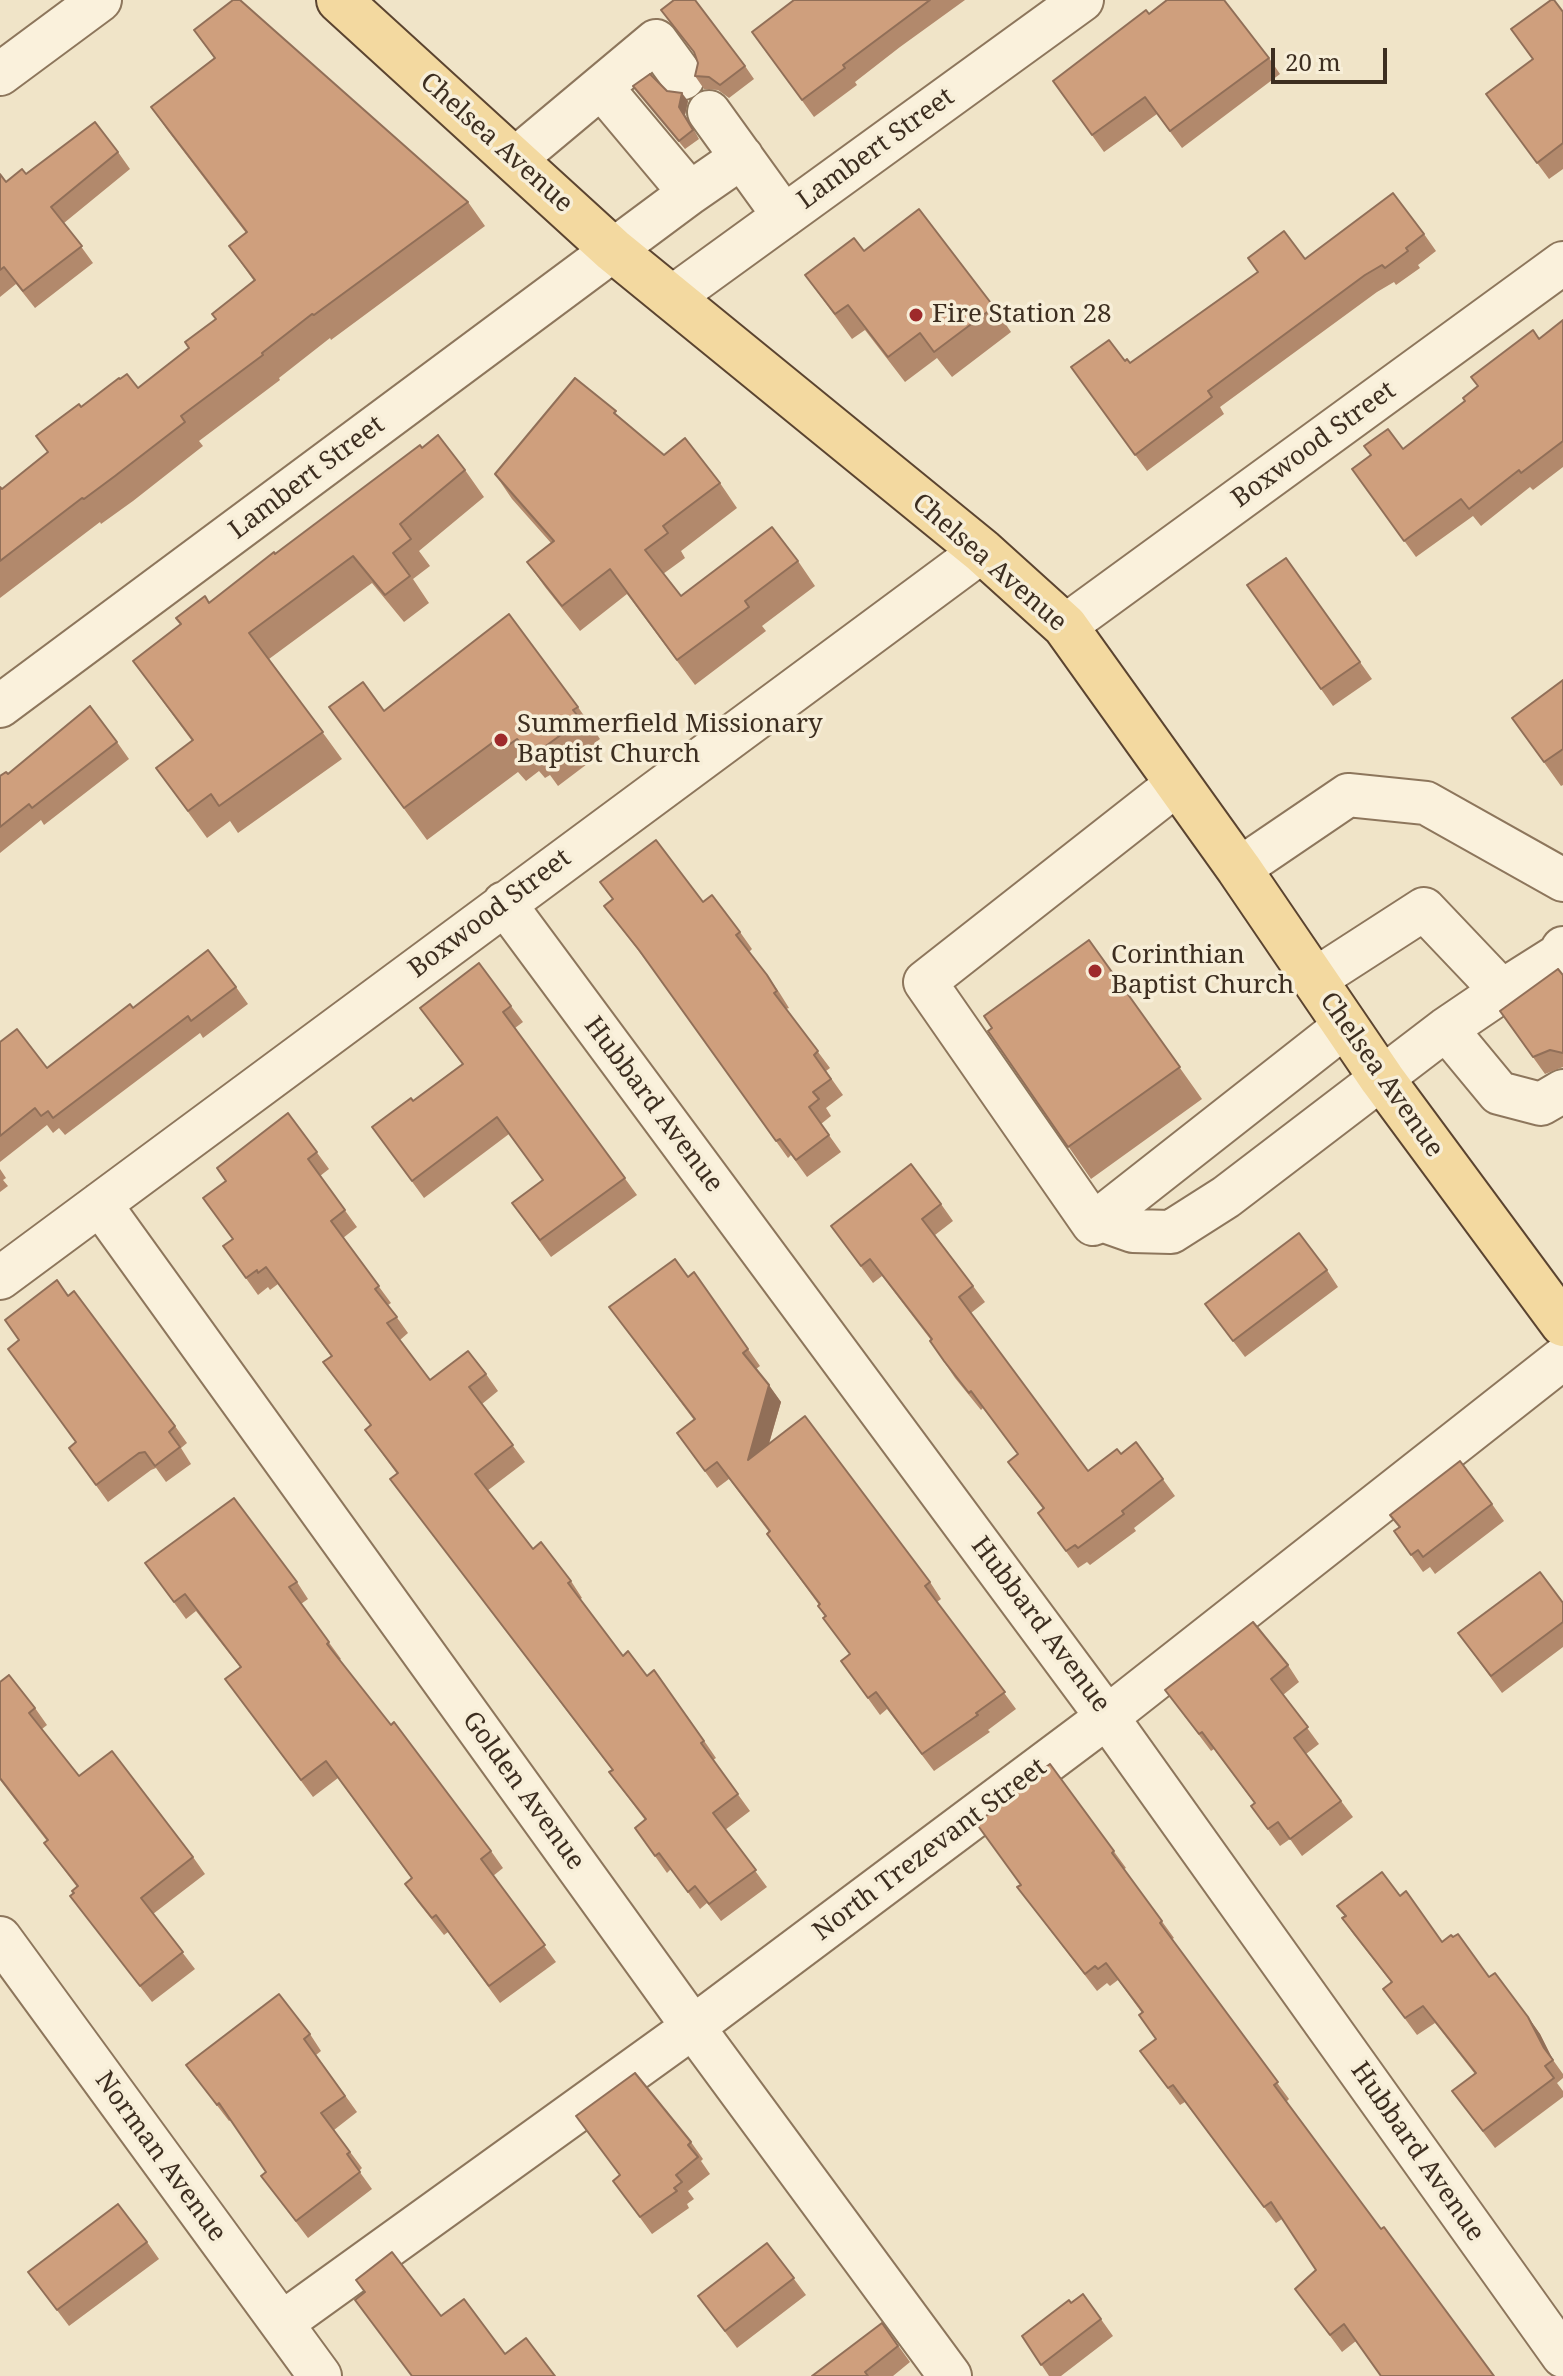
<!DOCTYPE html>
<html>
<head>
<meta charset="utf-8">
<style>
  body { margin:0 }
  #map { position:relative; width:1563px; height:2376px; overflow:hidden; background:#f0e4c8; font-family:"Noto Serif",serif }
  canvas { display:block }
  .scale { position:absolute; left:1271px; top:48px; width:116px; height:36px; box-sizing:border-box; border:4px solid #3d2e20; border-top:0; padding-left:10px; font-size:24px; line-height:28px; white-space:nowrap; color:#3d2e20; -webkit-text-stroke:6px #f7eed8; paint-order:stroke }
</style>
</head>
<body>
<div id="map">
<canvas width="1563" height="2376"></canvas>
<div class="scale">20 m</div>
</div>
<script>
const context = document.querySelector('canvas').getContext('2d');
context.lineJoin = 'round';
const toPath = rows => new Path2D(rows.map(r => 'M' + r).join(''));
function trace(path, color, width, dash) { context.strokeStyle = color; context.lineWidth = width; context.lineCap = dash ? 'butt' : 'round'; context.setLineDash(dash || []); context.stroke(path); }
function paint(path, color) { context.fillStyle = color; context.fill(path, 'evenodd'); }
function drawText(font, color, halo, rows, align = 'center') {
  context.font = font + ' "Noto Serif",serif'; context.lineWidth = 7; context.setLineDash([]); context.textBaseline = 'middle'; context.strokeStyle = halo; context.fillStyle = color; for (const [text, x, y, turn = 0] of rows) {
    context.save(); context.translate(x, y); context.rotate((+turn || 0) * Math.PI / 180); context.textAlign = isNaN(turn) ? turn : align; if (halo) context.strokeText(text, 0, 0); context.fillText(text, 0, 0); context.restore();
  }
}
const minor = toPath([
  [0,74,100,0],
  [601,87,690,193,742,157],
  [709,112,784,216],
  [515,159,656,41,683,78],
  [671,298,1082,0],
  [1065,626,1563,263],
  [0,706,690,193],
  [1177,784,925,982,1093,1224,1345,1026],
  [1239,869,1348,795,1426,803,1563,880],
  [504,903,1107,1717,1563,2356],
  [1314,980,1424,909,1502,991,1559,955,1563,948],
  [1446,1029,1499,1093,1541,1104,1563,1091],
  [100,1204,693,2027,950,2376],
  [1099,1219,1133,1231,1171,1232,1226,1197,1446,1029,1502,991],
  [0,1278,982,551],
  [0,1938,320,2376],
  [282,2323,693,2027,1107,1717,1563,1358]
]);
const major = toPath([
  [339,0,613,250,982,551,1065,626,1239,869,1382,1079,1563,1324]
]);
trace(minor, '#8d765c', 46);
trace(major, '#5b4430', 48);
trace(minor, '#faf1dc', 42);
trace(major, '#f3d9a0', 44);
paint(toPath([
  [794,0,965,0,900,47,855,82,857,85,814,117,752,32],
  [661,10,745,66,754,79,729,98,718,90,704,89,695,76,698,63,695,54],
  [1563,12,1563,169,1549,179,1486,94,1533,60,1511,29],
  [1149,14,1269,58,1280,74,1182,148,1157,114,1104,152,1053,81],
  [194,30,468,202,485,226,331,340,330,338,279,378,280,380,199,441,203,446,133,501,101,524,100,522,0,598,0,487,2,489,48,453,36,436,81,407,138,388,189,348,216,319,254,281,229,246,246,233,168,131,151,107,214,58],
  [633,86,667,91,688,101,685,115,699,139,685,149],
  [118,152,130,169,64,223,93,263,35,308,16,284,0,297,0,174,6,182,26,174],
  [1424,234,1436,251,1418,265,1420,268,1396,285,1394,282,1377,292,1220,407,1224,414,1147,471,1071,367,1125,361,1130,363,1305,259],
  [864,251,994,307,1011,332,952,377,937,358,905,382,865,330,852,339,805,275],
  [1563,320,1563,467,1533,490,1530,487,1481,526,1473,516,1416,557,1352,469,1403,449,1465,401,1539,339],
  [622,419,664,455,720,483,737,508,681,551,685,558,663,574,681,596,798,561,815,586,762,626,766,631,695,685,627,594,580,631,545,587,527,562,551,543,512,499,495,474],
  [422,448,465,470,484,497,419,551,430,566,413,579,429,603,404,622,372,583,269,659,342,759,238,833,230,821,207,838,156,768,192,741,133,661,209,602],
  [1286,558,1372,679,1333,706,1247,585],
  [1563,680,1563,785,1561,786,1512,718],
  [329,707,384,711,578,707,600,739,596,742,603,752,558,786,550,775,545,778,539,771,526,781,518,772,427,840],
  [117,742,129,759,44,825,41,820,0,853,0,776],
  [600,882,703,902,740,932,752,949,749,952,779,992,789,1008,786,1009,830,1068,826,1071,843,1095,826,1108,831,1116,821,1124,841,1152,807,1177,791,1155,788,1158,651,967,604,906,613,900],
  [1089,940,1202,1099,1091,1179,988,1031],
  [1563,975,1563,1067,1545,1074,1500,1011],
  [236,987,248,1004,203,1038,200,1033,65,1135,59,1128,53,1133,47,1125,0,1162,0,1042,47,1068,133,1008],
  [511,1006,523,1022,515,1028,637,1195,551,1257,512,1203,543,1180,509,1134,424,1198,372,1127,413,1101,462,1064,420,1008],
  [288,1113,329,1169,320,1176,357,1227,343,1238,391,1303,388,1305,408,1333,400,1340,430,1380,486,1374,498,1391,482,1404,525,1462,487,1491,533,1549,571,1581,582,1598,580,1599,623,1656,647,1676,687,1716,716,1758,713,1760,750,1811,725,1830,767,1887,721,1921,707,1903,700,1909,671,1869,667,1873,635,1828,645,1820,609,1772,612,1770,390,1479,397,1474,365,1430,371,1426,323,1362,331,1356,278,1284,270,1290,268,1287,258,1295,223,1246,233,1239,203,1198,226,1181],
  [0,1169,6,1178,3,1180,8,1186,0,1192],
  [941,1204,953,1221,935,1235,985,1302,971,1313,1088,1471,1121,1454,1136,1442,1175,1496,1134,1528,1136,1531,1090,1565,1087,1562,1078,1568,1038,1513,1043,1509,1008,1462,1018,1454,983,1408,981,1410,955,1378,930,1341,931,1340,882,1276,873,1283,831,1226],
  [1327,1270,1338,1287,1245,1357,1205,1304],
  [694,1272,760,1366,756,1369,781,1402,769,1444,930,1582,941,1599,937,1602,1016,1709,988,1730,990,1732,934,1771,887,1709,880,1715,841,1661,850,1654,823,1618,825,1617,818,1606,819,1605,767,1534,769,1532,729,1479,717,1488,677,1433,694,1420,609,1307,688,1277],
  [68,1296,175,1426,187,1443,181,1448,191,1464,166,1482,156,1468,151,1470,108,1502,69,1448,76,1442,19,1341],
  [1492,1504,1504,1521,1435,1574,1430,1567,1423,1572,1394,1531,1399,1527,1390,1515],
  [145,1563,297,1582,308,1599,301,1604,341,1659,339,1660,491,1851,503,1868,493,1876,556,1962,500,2003,448,1932,444,1935,417,1901,405,1884,412,1879,338,1778,313,1797,225,1679,240,1667,196,1611,186,1619],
  [1563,1603,1563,1647,1502,1693,1458,1633],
  [1288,1665,1299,1682,1283,1695,1319,1744,1306,1754,1353,1817,1302,1856,1290,1839,1280,1846,1251,1806,1255,1804,1214,1749,1211,1751,1165,1690],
  [0,1682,35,1708,47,1725,42,1729,79,1776,193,1857,205,1874,153,1914,195,1969,152,2002,70,1896,74,1893,77,1887,44,1843,47,1841,0,1780],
  [1050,1764,1126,1868,1124,1869,1174,1938,1172,1939,1289,2099,1286,2102,1356,2341,1342,2352,1295,2289,1316,2270,1282,2219,1276,2223,1185,2102,1180,2105,1140,2051,1156,2039,1142,2013,1118,1980,1110,1986,1107,1983,1097,1991,1017,1887,1021,1885,997,1808],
  [1400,1896,1442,1942,1489,1977,1528,2017,1540,2034,1553,2060,1563,2074,1563,2078,1557,2083,1563,2091,1563,2097,1495,2148,1452,2091,1475,2074,1435,2023,1417,2035,1383,1989,1391,1982,1354,1935,1342,1918,1345,1916,1337,1906],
  [310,2034,321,2051,316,2055,357,2112,334,2130,362,2168,359,2171,372,2189,308,2238,261,2176,266,2172,231,2120,229,2121,186,2065],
  [576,2116,691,2142,703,2159,701,2161,710,2174,688,2191,694,2199,687,2204,689,2208,652,2234,613,2181,620,2175],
  [147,2242,159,2259,69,2326,28,2272],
  [767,2243,806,2295,737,2348,698,2296],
  [1083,2294,1113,2336,1061,2376,1049,2376,1022,2336],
  [882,2323,910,2362,893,2376,812,2376]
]), '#b2896c');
paint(toPath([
  [682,93,688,101,685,115,699,139,679,107],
  [769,1385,781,1402,759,1477,748,1460],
  [1528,2017,1540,2034,1553,2060,1544,2048]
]), '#916f58');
const building = toPath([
  [233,0,240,0,468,202,314,315,312,314,262,353,263,355,181,416,185,422,115,476,84,499,82,498,0,561,0,487,2,489,48,452,36,436,79,404,81,407,119,378,120,379,127,374,138,388,189,348,185,342,216,319,212,314,255,280,229,246,247,232,151,107,215,58,194,30,233,0],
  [674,0,695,0,745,66,720,85,709,77,695,76,698,63,694,52,661,10,674,0],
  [794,0,930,0,843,65,845,68,802,100,752,32,794,0],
  [1167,0,1224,0,1269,58,1170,131,1145,97,1092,135,1053,81,1146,10,1149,14,1167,0],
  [1551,0,1554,0,1563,12,1563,143,1537,163,1486,94,1533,59,1511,29,1551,0],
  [650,74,667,91,682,93,679,107,693,130,679,141,633,86,650,74],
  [95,122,118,152,51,207,82,246,23,291,4,267,0,270,0,174,6,182,22,169,26,174,95,122],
  [1393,193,1424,234,1406,248,1408,251,1385,268,1382,265,1365,275,1208,391,1212,397,1135,455,1071,367,1109,340,1125,361,1127,359,1130,363,1258,272,1248,258,1284,231,1305,259,1393,193],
  [919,209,994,307,934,352,920,333,888,357,848,305,835,314,805,275,854,238,864,251,919,209],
  [1563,320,1563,441,1521,473,1519,470,1469,509,1461,499,1404,541,1352,469,1371,455,1364,446,1388,429,1403,449,1465,401,1463,398,1478,386,1471,377,1533,330,1539,339,1563,320],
  [575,378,616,411,614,413,664,455,685,438,720,483,663,526,668,533,645,550,681,596,772,527,798,561,745,601,749,607,677,660,610,569,562,606,527,562,554,541,495,474,575,378],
  [438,435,465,470,400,524,411,539,393,553,410,576,385,595,353,556,249,633,323,732,219,806,211,794,188,811,156,768,193,740,133,661,181,624,176,618,205,596,209,603,274,552,275,554,420,445,422,448,438,435],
  [1286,558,1360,662,1321,689,1247,585,1286,558],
  [509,614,578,707,573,710,581,720,535,754,528,743,523,746,517,739,503,749,496,740,404,808,329,707,363,682,384,711,509,614],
  [1563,680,1563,749,1544,762,1512,718,1563,680],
  [90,706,117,742,32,808,29,804,0,827,0,776,6,772,8,774,90,706],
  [656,840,703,902,712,895,740,932,736,935,767,975,777,991,774,993,818,1051,814,1055,831,1079,813,1092,819,1099,809,1107,829,1135,796,1160,780,1139,776,1141,639,950,604,906,613,899,600,882,656,840],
  [1089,940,1180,1067,1068,1147,988,1031,992,1028,984,1016,1089,940],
  [208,950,236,987,191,1021,188,1016,53,1118,48,1111,41,1116,35,1108,0,1136,0,1042,17,1029,47,1068,130,1004,133,1008,208,950],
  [479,963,511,1006,503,1012,625,1178,540,1240,512,1203,543,1180,497,1117,412,1181,372,1127,411,1098,413,1101,463,1064,420,1008,479,963],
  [1558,969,1563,975,1563,1053,1550,1050,1533,1057,1500,1011,1558,969],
  [288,1113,317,1152,308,1159,345,1210,331,1221,379,1286,375,1289,397,1317,387,1323,430,1380,468,1351,486,1374,469,1387,513,1445,475,1474,533,1549,541,1542,571,1581,568,1583,623,1656,628,1651,647,1676,654,1670,704,1741,701,1743,738,1794,713,1813,756,1870,709,1904,695,1886,688,1892,659,1853,655,1856,635,1828,646,1819,609,1772,613,1770,390,1479,398,1473,365,1430,371,1425,323,1362,332,1356,266,1267,258,1273,257,1270,246,1278,223,1246,233,1239,203,1198,226,1181,217,1168,288,1113],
  [911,1164,941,1204,922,1219,973,1286,959,1297,1088,1471,1117,1449,1121,1454,1136,1442,1163,1479,1122,1511,1124,1514,1078,1548,1075,1545,1066,1551,1038,1513,1044,1508,1008,1462,1018,1454,971,1391,969,1393,944,1361,930,1341,932,1339,870,1259,861,1266,831,1226,911,1164],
  [1299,1233,1327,1270,1233,1341,1205,1304,1299,1233],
  [675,1259,688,1277,694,1272,748,1349,743,1353,769,1385,748,1460,805,1416,930,1582,925,1586,1005,1692,976,1713,978,1715,922,1754,876,1692,868,1698,841,1661,850,1654,823,1618,826,1616,818,1606,820,1604,767,1534,770,1531,717,1462,705,1471,677,1433,695,1419,609,1307,675,1259],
  [57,1280,68,1296,74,1291,175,1426,169,1432,180,1447,155,1466,145,1452,139,1453,96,1485,69,1448,76,1442,8,1349,19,1340,5,1320,57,1280],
  [1460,1461,1492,1504,1423,1557,1418,1550,1411,1555,1394,1531,1400,1527,1390,1515,1460,1461],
  [234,1498,297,1582,289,1587,329,1642,327,1644,391,1725,394,1722,491,1851,481,1859,545,1945,489,1986,436,1915,432,1918,405,1884,412,1878,326,1761,301,1780,225,1679,241,1667,185,1594,174,1602,145,1563,234,1498],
  [1540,1572,1563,1603,1563,1622,1491,1676,1458,1633,1540,1572],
  [1253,1622,1288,1665,1271,1679,1308,1727,1294,1738,1341,1801,1290,1839,1278,1822,1268,1829,1251,1806,1255,1803,1202,1732,1199,1734,1165,1690,1253,1622],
  [9,1675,35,1708,29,1713,79,1776,112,1751,193,1857,141,1898,183,1952,140,1986,70,1896,74,1893,72,1891,78,1886,44,1843,48,1840,0,1778,0,1682,9,1675],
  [1050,1764,1114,1851,1112,1853,1118,1861,1162,1921,1160,1923,1278,2082,1274,2085,1381,2229,1384,2227,1494,2376,1381,2376,1344,2324,1330,2335,1295,2289,1316,2270,1271,2202,1264,2207,1173,2085,1168,2088,1140,2051,1156,2039,1139,2015,1143,2012,1106,1963,1098,1969,1095,1966,1085,1974,1017,1887,1021,1885,976,1823,997,1808,995,1805,1050,1764],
  [1382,1872,1400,1896,1406,1891,1442,1942,1451,1935,1453,1937,1458,1934,1489,1977,1495,1973,1528,2017,1544,2048,1553,2060,1545,2066,1554,2078,1483,2131,1452,2091,1476,2073,1423,2006,1405,2018,1383,1989,1392,1982,1342,1918,1346,1916,1337,1906,1382,1872],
  [279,1994,310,2034,304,2039,345,2096,321,2113,350,2152,347,2154,360,2172,296,2221,261,2176,266,2172,219,2103,217,2105,186,2065,279,1994],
  [635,2073,691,2142,688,2145,698,2157,676,2175,682,2182,674,2188,677,2191,640,2217,613,2181,620,2175,576,2116,635,2073],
  [118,2204,147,2242,57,2310,28,2272,118,2204],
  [767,2243,794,2278,725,2331,698,2296,767,2243],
  [392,2252,441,2316,464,2299,505,2354,526,2338,555,2376,412,2376,355,2300,365,2292,356,2280,392,2252],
  [1083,2294,1101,2319,1041,2365,1022,2336,1069,2300,1071,2303,1083,2294],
  [882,2323,898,2346,865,2372,868,2376,812,2376,882,2323]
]);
paint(building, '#cf9f7d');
trace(building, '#916f58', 2);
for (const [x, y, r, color] of [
  [916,315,8,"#9e2a2b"],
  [501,740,8,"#9e2a2b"],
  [1095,971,8,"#9e2a2b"]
]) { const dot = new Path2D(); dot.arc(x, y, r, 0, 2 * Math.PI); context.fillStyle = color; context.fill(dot); trace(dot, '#f7eed8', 3); }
drawText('26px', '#3d2e20', '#f7eed8', [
  ["Chelsea Avenue",496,143,42],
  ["Lambert Street",876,149,-36],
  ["Boxwood Street",1314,445,-36],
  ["Lambert Street",307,478,-37],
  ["Chelsea Avenue",989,563,41],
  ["Boxwood Street",490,914,-37],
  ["Chelsea Avenue",1381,1075,55],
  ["Hubbard Avenue",653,1105,53],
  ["Hubbard Avenue",1040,1625,53],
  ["Golden Avenue",523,1791,54],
  ["North Trezevant Street",930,1850,-37],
  ["Hubbard Avenue",1417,2152,55],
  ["Norman Avenue",160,2157,54]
]);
drawText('26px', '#3d2e20', '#f7eed8', [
  ["Fire Station 28",932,315],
  ["Summerfield Missionary",517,725],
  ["Baptist Church",517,755],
  ["Corinthian",1111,956],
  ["Baptist Church",1111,986]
], 'left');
</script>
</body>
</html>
